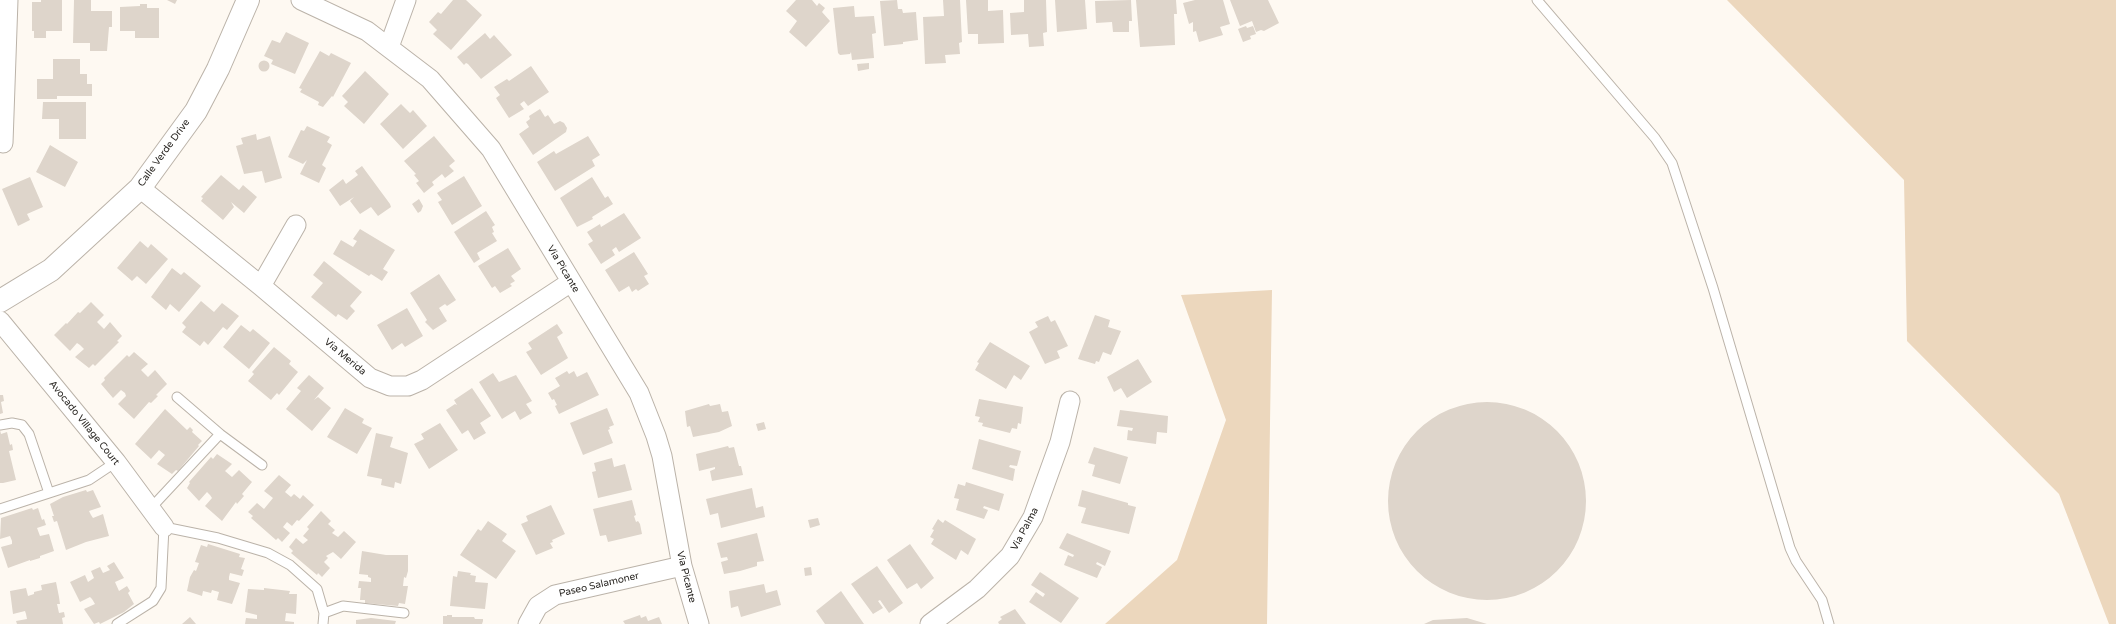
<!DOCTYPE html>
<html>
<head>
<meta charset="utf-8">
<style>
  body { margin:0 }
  canvas { display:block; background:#fef9f2 }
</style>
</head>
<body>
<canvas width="2116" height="624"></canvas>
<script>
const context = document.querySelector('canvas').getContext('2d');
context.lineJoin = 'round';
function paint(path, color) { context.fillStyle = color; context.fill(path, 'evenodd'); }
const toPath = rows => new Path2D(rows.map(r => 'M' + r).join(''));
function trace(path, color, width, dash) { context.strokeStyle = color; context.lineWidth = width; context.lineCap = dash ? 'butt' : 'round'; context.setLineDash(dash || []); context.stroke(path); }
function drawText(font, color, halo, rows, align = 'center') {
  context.font = font + ' "Varela Round",sans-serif'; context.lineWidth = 3; context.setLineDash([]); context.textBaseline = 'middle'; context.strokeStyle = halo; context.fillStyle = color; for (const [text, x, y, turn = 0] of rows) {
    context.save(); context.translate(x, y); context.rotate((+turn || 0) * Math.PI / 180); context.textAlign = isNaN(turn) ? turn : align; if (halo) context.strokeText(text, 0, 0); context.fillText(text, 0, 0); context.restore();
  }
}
paint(toPath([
  [1727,0,2116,0,2116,624,2109,624,2059,494,1907,341,1904,180],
  [1272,290,1267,624,1105,624,1177,560,1226,420,1181,295]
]), '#ecd7bd');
paint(toPath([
  [41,0,62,0,62,31,46,31,46,38,34,38,34,31,32,31,32,2,41,2],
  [74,0,91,0,91,11,112,11,112,27,109,27,107,51,90,51,90,43,73,43],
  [167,0,177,0,175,4],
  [453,0,466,0,482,15,451,50,433,34,437,30,429,22,438,12,441,14],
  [796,0,812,0,817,6,819,3,825,8,822,12,830,21,806,47,789,32,797,21,786,11],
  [897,0,898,9,902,9,903,13,916,12,918,40,903,42,903,44,884,46,880,1],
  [943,0,960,0,962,42,959,43,960,54,945,55,946,63,925,64,923,17,944,16],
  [966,0,988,0,988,11,1003,10,1004,43,978,44,978,34,968,34],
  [1024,0,1046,0,1047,32,1043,33,1044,46,1029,47,1028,34,1011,35,1010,13,1024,12],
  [1055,0,1085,0,1087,29,1057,32],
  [1131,0,1132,21,1129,21,1129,32,1113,32,1112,22,1096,23,1095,1],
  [1136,0,1176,0,1177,14,1174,14,1175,45,1140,47],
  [1195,0,1223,0,1230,24,1220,27,1223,35,1199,42,1196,31,1193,32,1193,22,1189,24,1183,3],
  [1230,0,1268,0,1279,23,1264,31,1261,30,1256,32,1252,21,1240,26],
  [140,4,147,4,147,8,159,8,159,38,135,38,135,31,120,31,120,7,140,6],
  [854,6,855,17,874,16,876,33,872,34,874,58,852,60,851,52,850,54,840,55,838,53,833,8],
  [1246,26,1247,28,1253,26,1256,34,1250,36,1251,39,1243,42,1238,29],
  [286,32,309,43,295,74,271,64,273,60,264,56,272,40,280,43],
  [485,33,490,39,494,35,512,55,481,79,468,64,466,63,464,65,457,57],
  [320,51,329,56,331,53,351,63,333,97,332,96,323,107,318,105,319,102,300,92,302,89,299,88],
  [53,59,80,59,80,74,87,74,87,84,92,84,92,96,57,96,57,99,37,99,37,79,53,79],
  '258.5 66a5.5 5.5 0 1 1 11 0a5.5 5.5 0 1 1-11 0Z',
  [869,63,869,69,858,71,857,64],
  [531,66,549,92,528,106,524,101,520,104,524,109,509,118,496,98,500,95,494,87,507,79,509,81],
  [365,71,389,94,364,124,344,106,348,102,342,96],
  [43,102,86,102,86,139,59,139,59,119,42,119],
  [401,104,410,113,413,110,427,126,403,149,380,124],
  [540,109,545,117,548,115,554,124,560,121,564,123,567,128,566,132,533,155,519,134,529,127,526,122,530,119,529,116],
  [307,126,330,137,327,142,332,145,322,165,326,168,319,183,300,174,307,160,303,164,288,157,301,130,304,131],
  [256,134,257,140,270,136,282,178,265,183,262,171,244,174,236,146,243,144,241,138],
  [434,136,455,161,449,166,454,171,445,178,442,174,432,182,434,185,424,193,416,183,419,181,414,175,416,174,404,161],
  [588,136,600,155,592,160,595,166,555,191,537,162,554,151,556,154],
  [50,145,78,162,65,187,36,172],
  [362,166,390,204,391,207,378,216,371,207,360,214,350,201,354,197,340,206,329,190,343,179,346,184,358,175,355,171],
  [221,175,239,190,243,185,257,197,244,213,231,202,234,207,223,220,201,201,203,198,201,197],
  [464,176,482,206,452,225,438,202,442,200,437,193],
  [30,177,43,207,27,214,30,220,18,226,2,189],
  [592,177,605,198,608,196,613,204,592,217,593,219,577,227,560,198],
  [419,199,423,206,421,211,418,213,412,204],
  [486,211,495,225,492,227,494,232,492,233,497,241,477,253,480,259,474,263,454,232],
  [624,213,641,238,619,252,616,247,612,250,615,255,601,264,588,244,593,241,587,232,600,224,601,227],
  [360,229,395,250,383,269,388,272,382,281,371,274,369,276,333,254,341,240,353,247,357,241,353,239],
  [140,241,148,248,151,244,168,259,146,284,137,276,132,281,117,268],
  [508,248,521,269,511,276,515,281,510,284,512,286,500,293,495,286,492,288,478,266],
  [634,252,648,274,644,276,649,284,638,291,636,289,632,292,629,286,619,292,605,270],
  [324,261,362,292,350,306,355,311,347,320,338,314,336,317,311,297,323,283,313,275],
  [172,268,181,275,184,272,201,286,179,312,170,304,166,310,151,297],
  [439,274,456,300,447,306,445,304,439,308,447,321,433,330,425,322,427,320,410,293],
  [201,301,214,312,222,303,239,316,227,330,223,327,208,345,204,341,200,346,182,332,186,327,182,323],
  [91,302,104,315,97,322,104,329,110,322,122,336,117,341,119,342,95,366,93,364,89,368,75,357,84,349,80,345,77,343,70,351,54,335,66,323,67,324,78,312,80,313],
  [407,308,423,336,405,347,402,343,392,350,377,325],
  [1095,315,1110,320,1108,327,1121,331,1111,355,1103,352,1099,362,1096,361,1095,364,1078,359],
  [1048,316,1051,322,1055,320,1068,346,1057,351,1060,358,1045,364,1029,332,1038,327,1035,322],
  [557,324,563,333,557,337,568,358,541,375,526,352,532,349,528,343],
  [241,325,250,332,253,329,270,343,249,369,223,347],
  [990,342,1030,366,1021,380,1014,375,1006,389,975,370,979,363,977,362],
  [274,347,291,361,289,364,298,372,279,395,277,393,271,400,248,381,254,374,252,372],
  [134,352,148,364,141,370,148,377,155,370,167,384,156,395,158,396,151,403,149,402,134,419,118,404,126,396,125,393,121,390,113,398,101,384,105,380,104,378,127,355,129,357],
  [1138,359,1152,382,1127,398,1121,388,1114,392,1107,377],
  [567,371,569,374,574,371,577,377,587,372,599,395,559,414,555,406,557,405,554,399,552,400,548,393,560,386,555,378],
  [493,373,499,382,516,375,532,401,526,404,532,413,520,420,515,411,502,419,479,382],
  [309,375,324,388,314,400,318,397,331,408,312,431,286,409,301,391,297,388],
  [472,388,491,416,480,423,486,433,474,440,468,430,462,434,446,410,455,404,457,405,454,400],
  [0,395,3,395,4,401,1,402,3,413,0,414],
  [979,399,1023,407,1021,424,1018,423,1017,429,1012,428,1010,433,982,426,983,423,978,422,980,417,975,416],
  '1388 501a99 99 0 1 1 198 0a99 99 0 1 1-198 0Z',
  [709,404,710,406,720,404,722,412,728,411,732,426,719,432,693,437,690,426,687,427,685,411],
  [345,408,364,419,362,423,372,428,357,454,327,437],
  [607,408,614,425,609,427,610,429,608,430,613,443,583,455,570,423],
  [165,409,187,430,190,427,193,430,192,432,202,441,198,445,199,446,178,471,176,470,172,474,157,464,165,455,159,450,151,459,135,444],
  [1120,410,1168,416,1167,433,1157,432,1156,444,1127,440,1128,430,1132,431,1133,428,1117,426],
  [764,422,766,429,758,431,756,424],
  [440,423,458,450,429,469,414,444,424,439,421,434],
  [0,430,1,434,7,432,10,445,12,444,13,450,9,451,16,480,3,483,0,483],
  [376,433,393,437,390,447,408,453,401,484,395,482,394,488,381,485,382,479,367,476],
  [979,439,1021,451,1017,466,1010,465,1009,467,1015,469,1013,481,972,469],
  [728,446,729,448,734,447,739,466,741,466,743,475,712,481,710,471,715,469,715,467,699,471,696,454],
  [1094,447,1128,457,1120,484,1092,476,1095,465,1088,463],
  [217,454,232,464,225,471,232,477,239,470,252,482,242,494,244,496,237,504,236,502,222,521,205,506,212,498,210,495,207,492,199,501,187,488,190,483,189,482,211,457,213,459],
  [612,458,614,467,625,464,632,490,598,498,592,472,596,471,594,463],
  [279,475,291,485,285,492,291,497,294,494,300,499,303,495,314,505,299,521,297,520,292,526,287,522,283,527,290,533,282,542,278,538,276,540,251,518,253,516,248,512,257,503,264,509,273,498,264,491],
  [966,482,1004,494,999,511,984,506,983,508,988,510,984,519,956,510,959,499,954,498,958,484,965,486],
  [752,488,756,508,763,506,765,517,721,528,718,513,710,515,706,499],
  [86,490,87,492,93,490,101,507,89,511,91,515,93,518,103,514,109,536,86,542,66,550,57,521,54,522,52,516,54,516,50,504,63,497],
  [1082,490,1128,503,1128,505,1136,507,1129,534,1081,523,1086,508,1078,506],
  [632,500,636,515,634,516,636,522,638,521,640,524,642,534,608,542,606,535,600,536,593,509],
  [551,505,565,534,552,540,553,542,550,543,553,548,536,555,521,524,528,521,526,516],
  [32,508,33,510,38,508,42,520,44,519,46,525,37,528,40,536,49,534,54,551,40,556,40,558,30,561,30,560,8,568,1,547,12,544,12,541,10,536,0,539,1,518],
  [321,511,331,521,328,524,335,530,332,533,338,537,344,531,356,542,341,559,333,552,326,556,328,558,324,562,330,568,322,577,318,573,317,575,291,553,293,551,289,547,296,538,303,544,308,540,303,536,309,529,307,527],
  [818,518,820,525,810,528,808,520],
  [938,519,943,523,945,520,976,539,968,555,961,550,956,560,931,544,934,539,930,537,934,530,932,529],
  [488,521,507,534,502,541,516,551,496,579,460,555,478,529,481,531],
  [757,533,764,561,757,562,757,566,740,571,724,574,721,562,728,560,727,557,721,558,717,543],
  [1067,533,1111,551,1105,566,1097,562,1096,564,1102,567,1097,578,1064,565,1068,555,1073,557,1074,555,1059,548],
  [208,544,240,554,239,557,245,558,241,569,244,570,242,576,230,573,229,577,229,580,240,583,232,604,217,600,219,592,212,590,211,593,203,591,202,596,187,591,190,577,194,570,196,571,199,563,195,562,201,545,207,547],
  [910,544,934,578,921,589,917,583,907,589,887,560],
  [362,551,386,555,408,555,408,571,406,578,404,577,403,586,408,586,405,604,399,603,398,606,365,603,365,600,360,600,361,588,358,588,359,581,371,582,371,578,368,577,368,575,359,574],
  [114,562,124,578,115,582,119,591,127,586,130,591,128,593,134,604,124,612,100,624,99,622,94,624,84,609,95,604,92,599,90,597,80,602,70,582,85,575,88,582,94,578,91,571,100,567,103,573,110,570,107,566],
  [877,566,903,603,889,613,880,600,878,601,883,608,873,614,851,584],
  [811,567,812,575,805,576,804,568],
  [458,571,471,573,470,575,476,576,475,582,488,583,485,609,450,606,453,576,457,577],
  [1040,572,1079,598,1061,623,1029,602,1036,592,1043,597,1045,594,1031,585],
  [56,582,59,597,60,604,57,604,59,613,64,612,65,617,62,618,63,624,17,624,16,621,27,619,26,614,25,611,13,614,10,591,26,588,28,596,34,594,34,592,42,590,41,585],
  [764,584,766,593,777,590,781,605,741,617,738,606,731,608,729,591],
  [264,588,290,591,289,594,297,594,296,614,286,613,285,621,294,622,294,624,245,624,246,618,257,619,257,615,245,612,248,589,264,590],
  [841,591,864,624,825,624,816,611],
  [1015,609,1026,624,999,624,998,622,1002,619,1000,617],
  [447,615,452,615,452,617,474,617,475,619,483,619,483,621,482,624,443,624,443,616,447,616],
  [640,615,641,618,646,616,648,621,659,617,662,624,625,624,623,621],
  [190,617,196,624,182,624],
  [371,618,396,621,395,624,356,624,356,620],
  [1467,618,1487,624,1424,624,1433,620]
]), '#ded5cb');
const lane = toPath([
  [1537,0,1655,138,1672,163,1713,288,1790,548,1796,561,1822,600,1829,624],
  [177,397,220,434],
  [0,425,12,423,22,425,29,434,49,493],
  [0,509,89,480,116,462],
  [150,509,220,434,262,465],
  [324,613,343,606,404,613],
  [117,624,153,601,161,588,164,527,218,538,268,553,290,565,317,589,324,613,323,624]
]);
const street = toPath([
  [301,0,367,31,430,79,491,149,639,393,656,436,662,456,682,566,699,624],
  [389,47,406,0],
  [3,143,8,0],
  [140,188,261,286,370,378,390,386,408,386,422,380,571,282],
  [261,286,296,225],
  [0,321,116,462,164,527],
  [528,624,538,606,555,595,682,566],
  [930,624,977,589,1010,556,1033,517,1060,442,1070,401]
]);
const secondary = toPath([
  [0,301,51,270,140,188,196,111,218,69,248,0]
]);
trace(lane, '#bbb3a9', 11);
trace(street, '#bbb3a9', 21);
trace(secondary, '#bbb3a9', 24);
trace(lane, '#fff', 9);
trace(street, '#fff', 19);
trace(secondary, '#fff', 22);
drawText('10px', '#2a2723', '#fff', [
  ["Calle Verde Drive",164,153,-54],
  ["Via Picante",563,269,59],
  ["Via Merida",345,357,40],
  ["Avocado Village Court",84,423,51],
  ["Via Palma",1025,529,-62],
  ["Via Picante",686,577,76],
  ["Paseo Salamoner",599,585,-13]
]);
</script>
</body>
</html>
